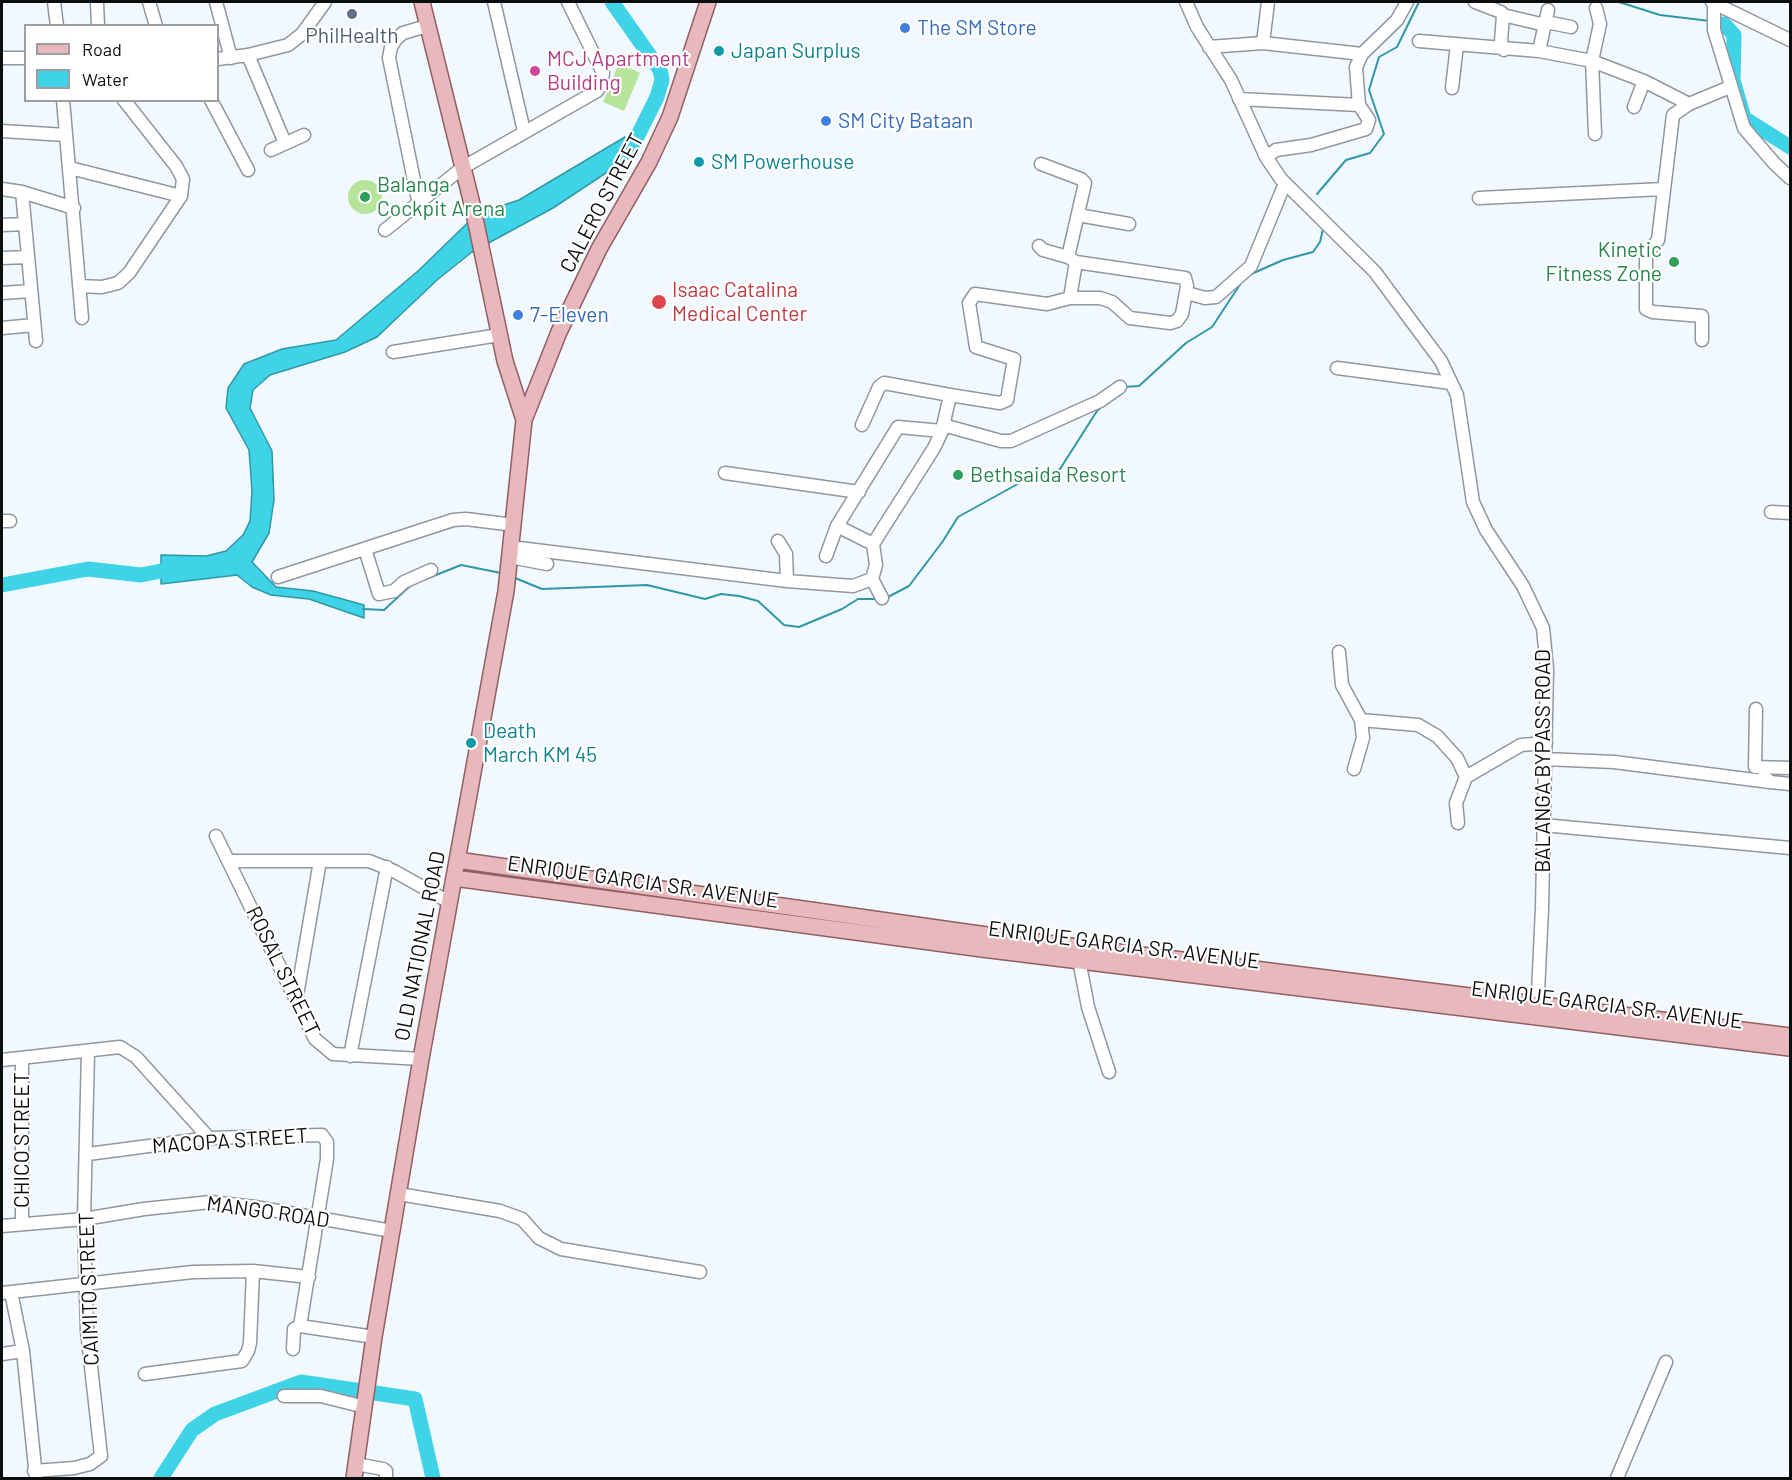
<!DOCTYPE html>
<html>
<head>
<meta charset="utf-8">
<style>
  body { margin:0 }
  #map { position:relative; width:1792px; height:1480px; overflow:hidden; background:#f1f8ff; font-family:Barlow,sans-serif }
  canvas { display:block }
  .frame { position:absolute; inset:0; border:3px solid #0b0d0f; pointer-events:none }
  .legend { position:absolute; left:24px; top:24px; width:195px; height:78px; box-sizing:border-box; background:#fff; border:2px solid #9d9e9f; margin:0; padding:8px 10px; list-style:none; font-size:18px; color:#0b0d0f }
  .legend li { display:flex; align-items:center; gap:12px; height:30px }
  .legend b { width:30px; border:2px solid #9d9e9f }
</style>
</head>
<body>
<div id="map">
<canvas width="1792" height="1480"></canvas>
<div class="frame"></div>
<ul class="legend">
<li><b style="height:8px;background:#e8b9bc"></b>Road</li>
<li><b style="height:16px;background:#3ed3e7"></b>Water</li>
</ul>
</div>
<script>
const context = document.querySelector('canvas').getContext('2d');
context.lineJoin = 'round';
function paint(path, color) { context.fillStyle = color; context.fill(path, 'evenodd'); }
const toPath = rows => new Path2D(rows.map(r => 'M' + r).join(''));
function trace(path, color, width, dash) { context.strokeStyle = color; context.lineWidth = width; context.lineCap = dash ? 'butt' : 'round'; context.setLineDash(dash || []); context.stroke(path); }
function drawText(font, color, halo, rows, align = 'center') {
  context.font = font + ' Barlow,sans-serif'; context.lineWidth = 4.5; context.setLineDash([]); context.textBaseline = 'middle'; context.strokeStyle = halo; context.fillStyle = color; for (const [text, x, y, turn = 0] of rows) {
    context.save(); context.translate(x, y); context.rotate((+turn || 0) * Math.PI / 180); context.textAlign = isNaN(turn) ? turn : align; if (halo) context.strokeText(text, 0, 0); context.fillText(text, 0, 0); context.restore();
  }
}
paint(toPath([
  [619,63,640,73,624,111,603,102],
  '348 197a17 17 0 1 1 34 0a17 17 0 1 1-34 0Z'
]), '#b7e49b');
const water = toPath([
  [625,137,633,155,553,208,472,252,437,280,377,337,345,352,270,375,253,390,250,408,272,451,274,500,269,533,252,562,276,587,313,591,364,605,364,618,309,599,271,595,252,587,237,575,161,584,161,555,206,556,226,551,243,535,250,521,252,491,249,450,226,408,228,388,244,364,282,349,336,340,418,271,485,206,495,208,519,200,625,137]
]);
paint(water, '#3ed3e7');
trace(water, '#2f98a6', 1.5);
trace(toPath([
  [1619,2,1660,15,1710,21],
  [1317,194,1346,160,1370,153,1384,134,1369,90,1379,57,1397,47,1419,2],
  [1249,275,1283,260,1313,252,1320,242,1323,229],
  [1124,387,1139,386,1186,343,1212,327,1241,283],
  [515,578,542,589,647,585,705,599,721,594,739,596,758,601,784,625,799,627,842,609,858,599,877,599],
  [426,579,461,565,501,573],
  [886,598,909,586,943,541,958,517,1023,481,1041,478,1060,469,1097,411,1104,405],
  [363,609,384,610,410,586]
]), '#2f98a6', 2);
trace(toPath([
  [612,2,660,70,662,80,657,97,635,141,624,153,613,159],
  [1724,24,1734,35,1733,80,1744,118,1790,147],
  [2,585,88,569,141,575,161,571,181,571],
  [161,1478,192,1430,215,1414,301,1382,415,1399,433,1478]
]), '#3ed3e7', 15);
const minor = toPath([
  [54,2,57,26],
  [97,2,98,26],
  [149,2,156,26],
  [216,2,231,58],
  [494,2,524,131],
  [1186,2,1197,27,1231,80,1266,157,1281,179,1375,272,1441,361,1457,395,1473,502,1486,530,1523,586,1543,628,1547,669,1542,908,1537,1014],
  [1475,2,1501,12,1503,15],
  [1712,2,1790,40],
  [1714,3,1714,30,1744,128,1774,163,1790,178],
  [1546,22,1571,27],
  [1419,41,1539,51,1592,61,1644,81,1689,104],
  [1263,43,1268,2],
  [1209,47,1263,43,1362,54],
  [1504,50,1501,42,1503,15,1545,25],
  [1539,51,1548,10],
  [248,55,285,143],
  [2,58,26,58],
  [218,59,248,55,288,45,302,34,325,2],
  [1452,88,1457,45],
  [1239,99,1359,105],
  [63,100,82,318],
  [211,100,248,170],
  [1634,107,1644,81],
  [2,131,66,135],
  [1595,134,1592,61,1600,24,1596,8],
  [271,150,304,135],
  [1266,157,1276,150,1311,145,1366,129,1369,120,1359,105,1356,67,1362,54,1397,20,1407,2],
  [70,168,181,196],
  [2,189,22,192,74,208],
  [22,192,36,341],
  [1479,198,1663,189],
  [419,205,389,58,391,47,396,39,403,33,427,26],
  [1078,215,1129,224],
  [2,225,25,224],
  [385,230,462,168,597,91,601,85,603,73,568,2],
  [1039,246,1043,250,1068,257],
  [2,258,28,257],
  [79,286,102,287,118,283,129,273,181,196,183,179,176,166,124,100],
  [2,293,31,291],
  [1187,293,1205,298,1216,297,1251,266,1285,183],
  [1070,298,1076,262],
  [2,328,34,325],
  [1702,340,1702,316,1653,312,1646,309,1646,255,1658,240,1673,115,1689,104,1730,87],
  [393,352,499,335],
  [1337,368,1451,383],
  [862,425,879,387,884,383,950,395],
  [943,425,1001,441,1011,441,1100,401,1120,387],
  [725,473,859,492],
  [1771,512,1790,513],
  [2,521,10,521],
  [837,526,873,544],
  [778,541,786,554,787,581],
  [873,544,934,448,942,431,950,395,1000,403,1007,400,1014,359,976,347,969,303,975,294,1047,304,1070,298,1100,298,1112,302,1130,318,1170,323,1177,321,1182,314,1187,286,1185,278,1076,262,1068,257,1085,183,1081,179,1041,164],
  [511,547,787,581,853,586,872,579,876,565,873,544],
  [365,549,379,594,394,591,404,582,431,570],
  [826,556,837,526,898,427,942,431],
  [510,557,547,564],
  [278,577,453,520,466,519,514,525],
  [872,579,882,598],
  [1339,652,1342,685,1361,720],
  [1756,709,1755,767,1790,768],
  [1545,759,1614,762,1770,782],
  [1354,769,1363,738,1361,720,1418,725,1437,736,1457,758,1466,777],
  [1764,776,1770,782,1790,784],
  [1458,823,1456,803,1466,777,1521,745,1546,743],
  [1543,825,1790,848],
  [216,836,315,1039,333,1054,421,1059],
  [229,861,369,861,394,871,449,902],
  [1079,960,1088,1007,1109,1072],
  [296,1001,320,861],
  [350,1056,387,867],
  [2,1060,120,1047,136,1057,209,1138],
  [88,1154,209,1138,322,1135,327,1142,327,1159,300,1326],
  [399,1194,500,1211,522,1219,539,1238,561,1249,700,1272],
  [22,1223,22,1058],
  [2,1226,84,1219,144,1209,211,1202,255,1207,392,1231],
  [11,1292,23,1351,36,1477],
  [2,1293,193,1272,253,1271,309,1277],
  [300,1326,374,1337],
  [293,1349,294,1329,300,1326],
  [2,1354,23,1351],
  [145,1374,242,1361,248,1351,250,1343,253,1271],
  [284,1396,321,1396,365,1407],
  [356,1464,383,1469,386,1471,386,1478],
  [34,1471,74,1468,90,1464,101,1456,87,1331,84,1219,88,1052],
  [1617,1478,1666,1362]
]);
const major = toPath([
  [422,2,472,204,505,361,524,420],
  [457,860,1022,940,1790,1036],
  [454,878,982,949,1790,1048],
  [354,1478,374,1337,421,1059,506,591,524,420,559,332,599,249,649,162,670,117,708,2]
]);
trace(minor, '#90979d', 15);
trace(major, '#905f62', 18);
trace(minor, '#fff', 12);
trace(major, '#e8b9bc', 15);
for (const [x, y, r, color] of [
  [352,14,6,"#5c6f8a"],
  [905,28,6,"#3f7fe0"],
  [719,51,6,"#0f9aa8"],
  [535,71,6,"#d1479c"],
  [826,121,6,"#3f7fe0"],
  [699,162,6,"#0f9aa8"],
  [365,197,6,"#2e9e5b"],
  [1674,262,6,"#2e9e5b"],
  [659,302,8,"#e0444e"],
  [518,315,6,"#3f7fe0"],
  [958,475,6,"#2e9e5b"],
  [471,743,6,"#0f9aa8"]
]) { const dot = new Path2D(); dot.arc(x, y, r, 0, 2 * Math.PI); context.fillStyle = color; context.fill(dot); trace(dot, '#fff', 2); }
drawText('21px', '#366cbe', '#fff', [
  ["The SM Store",917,28],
  ["SM City Bataan",838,121],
  ["7-Eleven",530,315]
], 'left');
drawText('21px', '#4e5e75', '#fff', [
  ["PhilHealth",352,36]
]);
drawText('21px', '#0d838f', '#fff', [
  ["Japan Surplus",731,51],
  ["SM Powerhouse",711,162],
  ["Death",483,731],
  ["March KM 45",483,755]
], 'left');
drawText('21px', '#b23c85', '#fff', [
  ["MCJ Apartment",547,59],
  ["Building",547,83]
], 'left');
drawText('21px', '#27864d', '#fff', [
  ["Balanga",377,185],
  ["Cockpit Arena",377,209],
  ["Kinetic",1662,250,"right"],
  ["Fitness Zone",1662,274,"right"],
  ["Bethsaida Resort",970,475]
], 'left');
drawText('21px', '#0b0d0f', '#fff', [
  ["CALERO STREET",602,203,-62],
  ["BALANGA BYPASS ROAD",1543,761,-90],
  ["ENRIQUE GARCIA SR. AVENUE",643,882,8],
  ["ENRIQUE GARCIA SR. AVENUE",1124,945,7],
  ["OLD NATIONAL ROAD",420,946,-79],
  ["ROSAL STREET",283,971,64],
  ["ENRIQUE GARCIA SR. AVENUE",1607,1005,7],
  ["CHICO STREET",22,1140,-90],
  ["MACOPA STREET",230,1141,-4],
  ["MANGO ROAD",268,1212,8],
  ["CAIMITO STREET",89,1289,-92]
]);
drawText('21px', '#be3a42', '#fff', [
  ["Isaac Catalina",672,290],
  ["Medical Center",672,314]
], 'left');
</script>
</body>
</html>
